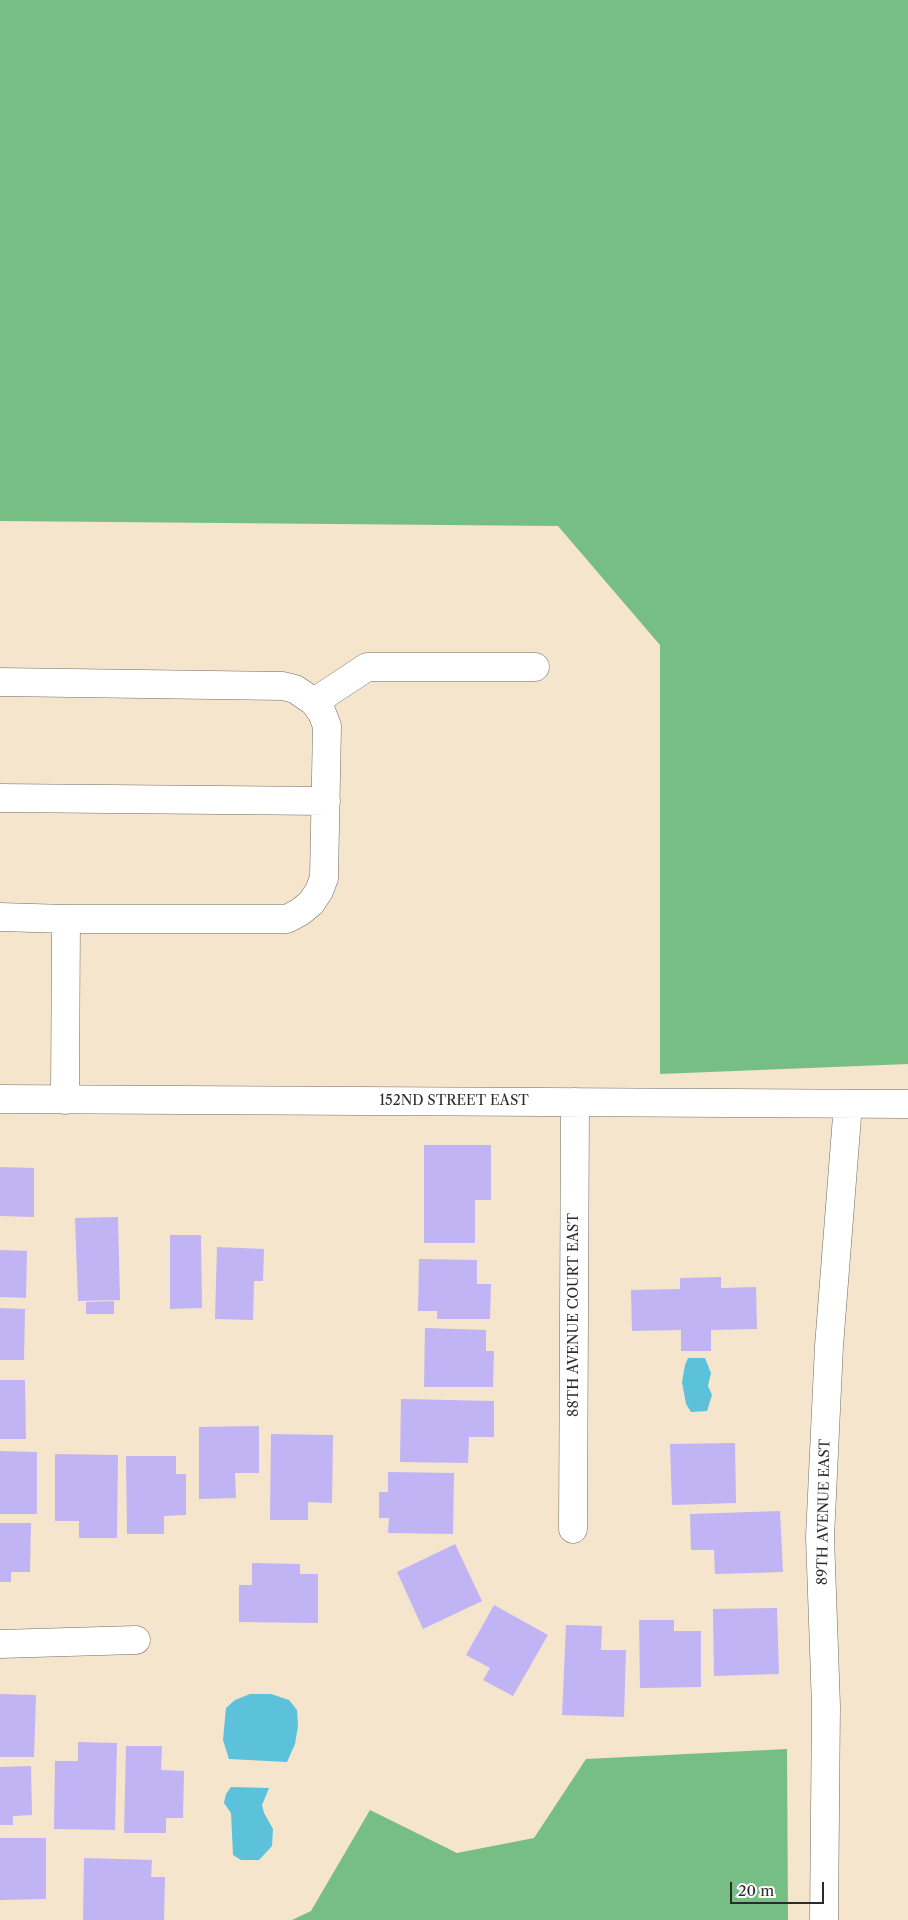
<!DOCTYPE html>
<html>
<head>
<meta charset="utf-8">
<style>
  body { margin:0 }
  #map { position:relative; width:908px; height:1920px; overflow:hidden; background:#f4e5cc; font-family:"Libre Caslon Text",serif }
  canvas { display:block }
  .scale { position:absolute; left:730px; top:1882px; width:94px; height:22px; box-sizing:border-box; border:2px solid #2b2b2b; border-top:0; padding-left:6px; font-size:15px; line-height:18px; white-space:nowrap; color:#2b2b2b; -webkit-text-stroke:4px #fff; paint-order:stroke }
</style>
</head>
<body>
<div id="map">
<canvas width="908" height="1920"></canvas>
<div class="scale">20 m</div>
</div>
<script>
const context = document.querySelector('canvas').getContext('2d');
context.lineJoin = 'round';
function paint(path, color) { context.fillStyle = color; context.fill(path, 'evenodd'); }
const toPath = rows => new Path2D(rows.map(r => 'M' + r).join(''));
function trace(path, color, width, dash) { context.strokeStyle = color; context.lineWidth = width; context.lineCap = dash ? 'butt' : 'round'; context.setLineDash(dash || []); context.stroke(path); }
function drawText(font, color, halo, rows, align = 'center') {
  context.font = font + ' "Libre Caslon Text",serif'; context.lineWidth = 4; context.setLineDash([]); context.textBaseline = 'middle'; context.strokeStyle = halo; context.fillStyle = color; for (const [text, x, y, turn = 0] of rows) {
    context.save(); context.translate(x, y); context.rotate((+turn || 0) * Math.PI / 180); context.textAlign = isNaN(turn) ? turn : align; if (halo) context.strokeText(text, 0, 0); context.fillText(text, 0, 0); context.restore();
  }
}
paint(toPath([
  [0,0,908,0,908,1064,660,1074,660,645,558,526,0,521],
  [787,1749,788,1920,292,1920,311,1911,370,1810,457,1853,534,1838,586,1759]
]), '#76be84');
paint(toPath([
  [688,1358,705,1358,711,1373,708,1386,712,1395,707,1411,691,1412,686,1404,682,1382,685,1365],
  [250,1694,271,1694,289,1700,297,1710,298,1726,295,1744,287,1762,229,1759,223,1740,226,1708,235,1700],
  [231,1787,269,1788,262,1805,264,1813,273,1829,272,1846,259,1860,241,1860,233,1855,231,1813,224,1803,226,1794]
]), '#5cc1da');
paint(toPath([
  [424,1145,491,1145,491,1200,475,1200,475,1243,424,1243],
  [0,1167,34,1168,34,1217,0,1216],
  [118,1217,120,1300,78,1301,75,1218],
  [170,1235,201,1235,202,1308,170,1309],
  [217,1247,264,1249,263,1281,254,1281,253,1320,215,1319],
  [0,1250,27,1251,26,1298,0,1297],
  [419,1259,477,1260,477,1284,491,1284,490,1319,437,1319,437,1311,418,1311],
  [721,1277,721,1288,756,1287,757,1329,711,1330,711,1351,681,1351,681,1330,632,1331,631,1290,680,1289,680,1278],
  [114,1301,114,1314,86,1314,86,1302],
  [0,1308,25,1309,24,1360,0,1360],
  [425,1328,486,1330,486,1351,494,1351,493,1387,424,1387],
  [0,1380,25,1380,26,1439,0,1439],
  [401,1399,494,1401,494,1437,469,1437,468,1463,400,1462],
  [259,1426,259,1473,235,1473,236,1498,199,1499,199,1427],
  [271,1434,333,1435,332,1503,308,1502,308,1520,270,1520],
  [735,1443,736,1503,672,1505,670,1444],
  [0,1451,37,1452,37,1514,0,1514],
  [55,1454,118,1455,117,1538,79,1538,79,1521,55,1521],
  [126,1456,176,1456,176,1474,186,1474,186,1515,164,1516,164,1534,127,1534],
  [388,1472,454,1473,453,1534,388,1533,389,1518,379,1518,379,1492,388,1492],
  [780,1511,783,1572,715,1574,714,1550,691,1550,690,1514],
  [0,1523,31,1523,30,1572,11,1572,11,1582,0,1582],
  [455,1544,482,1601,423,1629,397,1572],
  [252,1563,300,1564,300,1574,318,1574,318,1623,239,1622,239,1585,252,1585],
  [494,1605,548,1635,513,1696,483,1680,490,1668,466,1655],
  [777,1608,779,1674,714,1676,713,1609],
  [639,1620,674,1620,674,1631,701,1631,701,1687,640,1688],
  [566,1625,602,1626,601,1650,626,1650,624,1717,562,1715],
  [0,1694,36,1695,34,1757,0,1757],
  [78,1742,117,1743,115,1830,54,1829,55,1761,78,1761],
  [126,1746,162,1746,161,1770,184,1771,183,1818,166,1818,166,1833,124,1833],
  [31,1766,32,1815,13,1816,13,1825,0,1825,0,1767],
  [0,1838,46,1838,46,1899,0,1900],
  [84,1858,152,1860,151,1877,165,1877,164,1920,83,1920]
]), '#c1b4f5');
const minor = toPath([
  [0,682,283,686,295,689,314,702,322,713,327,726,324,878,319,891,311,903,300,912,287,919,66,919,0,917],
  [314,702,367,667,535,667],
  [0,798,326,801],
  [0,1099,908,1104],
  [65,1100,66,919],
  [573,1529,575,1102],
  [0,1644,136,1640],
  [824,1920,826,1706,820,1537,829,1346,848,1104]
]);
trace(minor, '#716c63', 29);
trace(minor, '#fff', 28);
drawText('14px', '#2b2b2b', '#fff', [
  ["152ND STREET EAST",454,1101],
  ["88TH AVENUE COURT EAST",574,1315,-90],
  ["89TH AVENUE EAST",824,1512,-89]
]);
</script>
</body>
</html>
